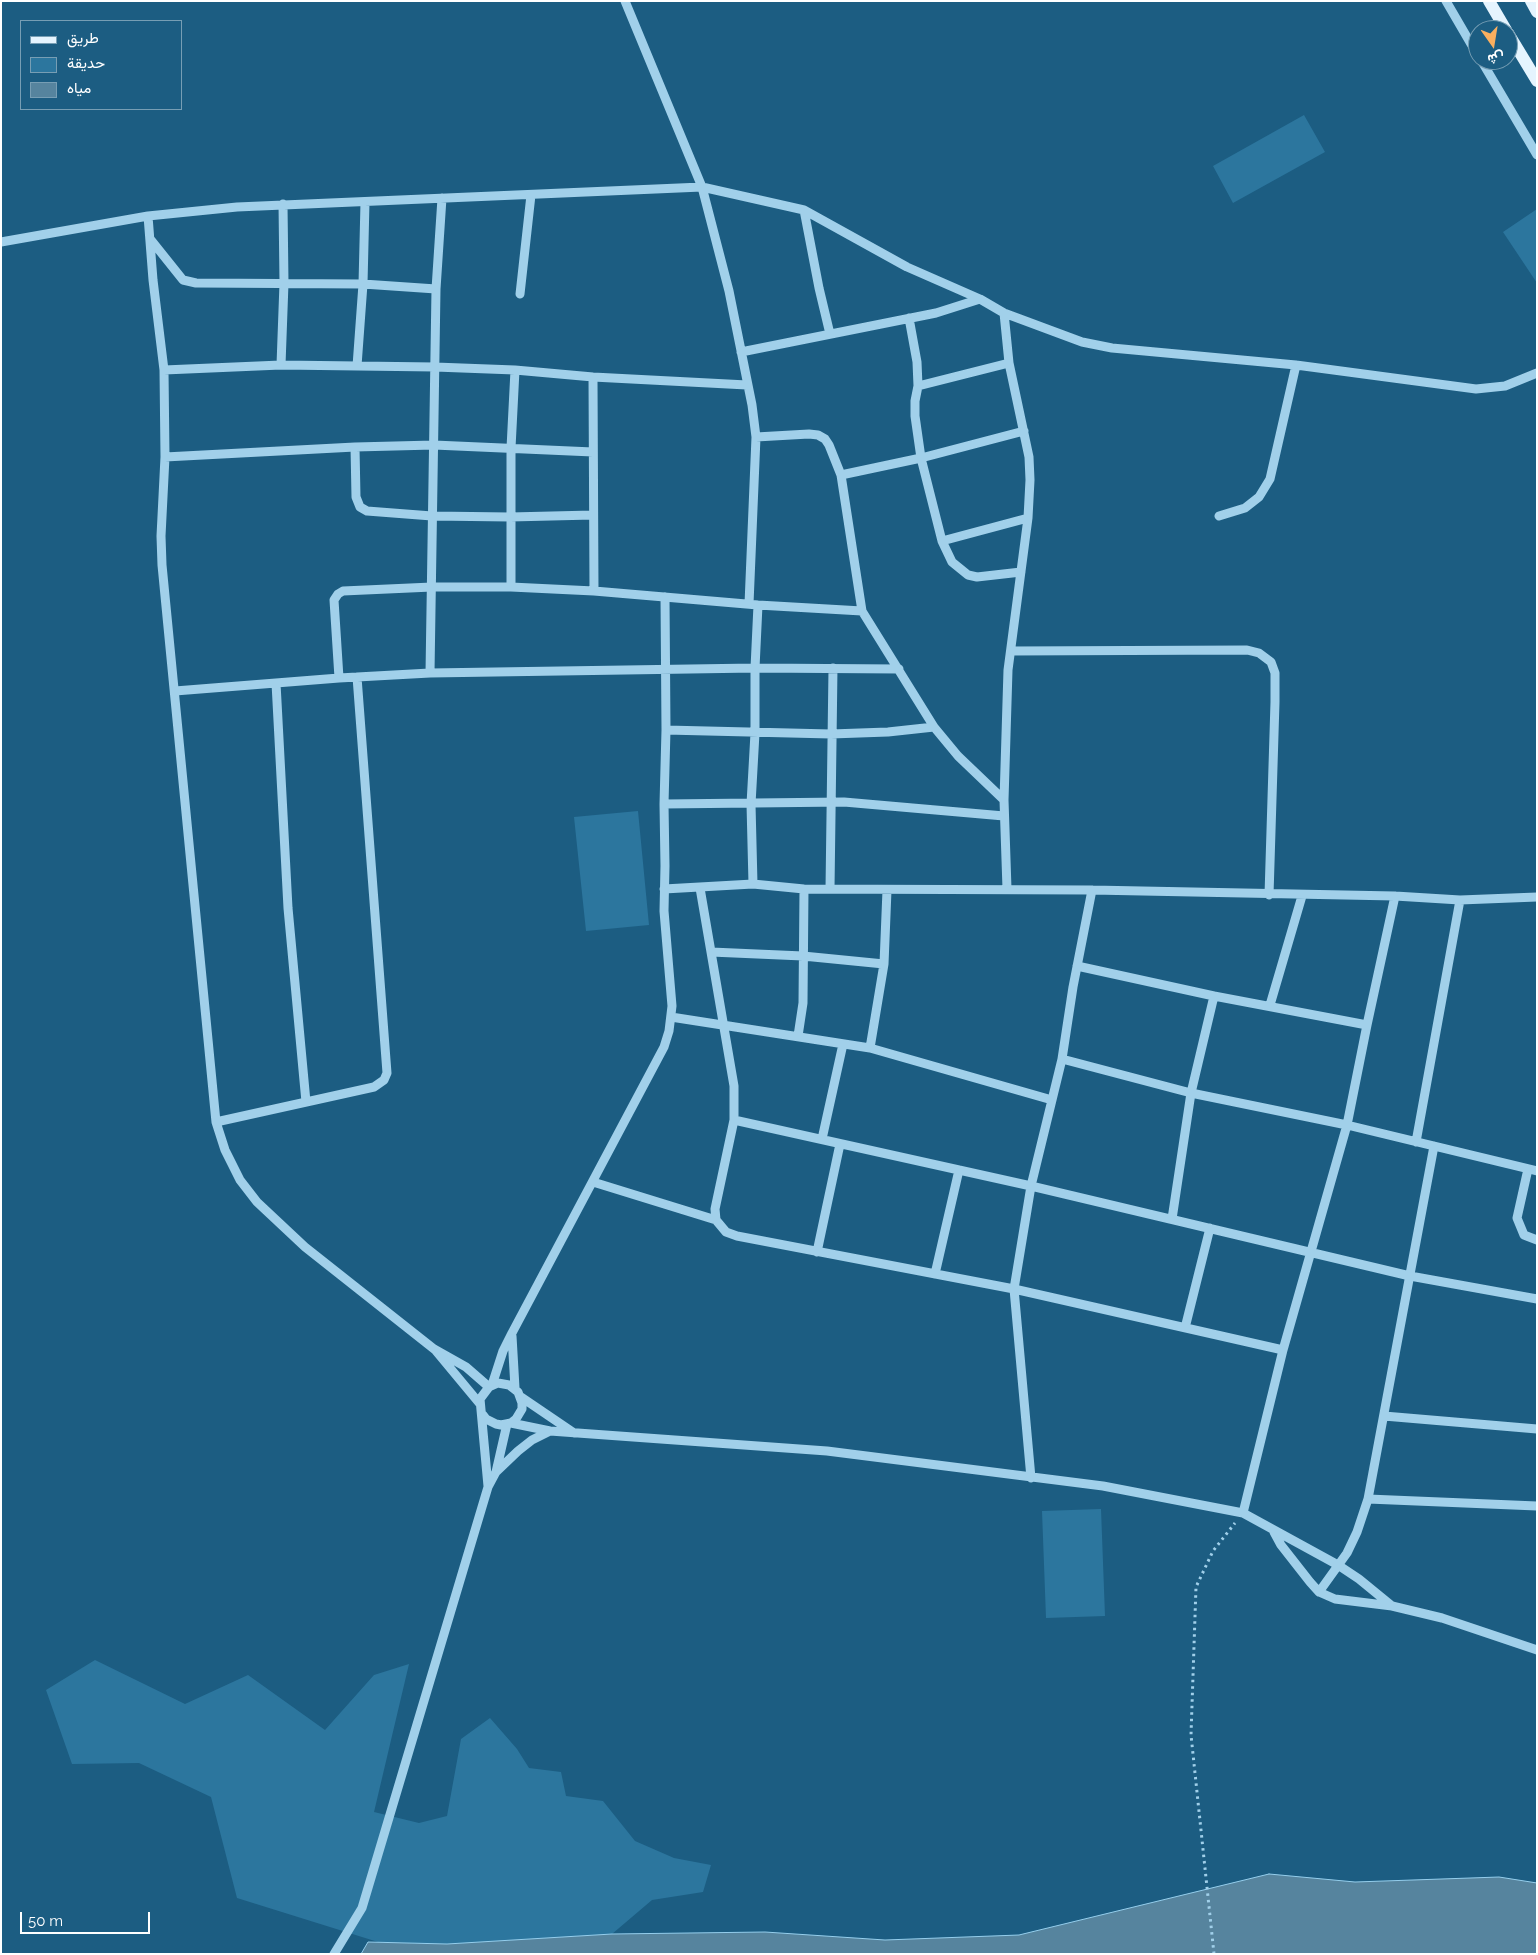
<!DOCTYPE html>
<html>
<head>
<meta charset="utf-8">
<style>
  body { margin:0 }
  #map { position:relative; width:1538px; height:1955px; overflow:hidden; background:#1c5d82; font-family:Raleway,Vazirmatn,sans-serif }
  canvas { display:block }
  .frame { position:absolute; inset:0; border:2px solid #fff; pointer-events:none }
  .legend { position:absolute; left:20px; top:20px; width:162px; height:90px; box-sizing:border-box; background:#1c5d82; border:1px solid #779eb4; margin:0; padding:6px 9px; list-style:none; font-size:15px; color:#fff }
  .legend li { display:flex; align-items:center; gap:10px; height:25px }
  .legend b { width:25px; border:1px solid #779eb4 }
  .north { position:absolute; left:1468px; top:20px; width:50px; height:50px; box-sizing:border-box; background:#1c5d82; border:1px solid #779eb4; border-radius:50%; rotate:167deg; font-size:14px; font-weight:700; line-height:20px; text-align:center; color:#fff }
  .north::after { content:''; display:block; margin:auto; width:18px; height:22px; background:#faaf5f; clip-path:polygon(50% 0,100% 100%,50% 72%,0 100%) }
  .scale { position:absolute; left:20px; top:1912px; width:130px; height:22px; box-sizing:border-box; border:2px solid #fff; border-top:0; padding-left:6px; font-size:15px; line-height:18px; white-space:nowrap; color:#fff; -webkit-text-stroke:4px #1c5d82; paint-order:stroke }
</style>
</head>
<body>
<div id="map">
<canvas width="1538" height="1955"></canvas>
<div class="frame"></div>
<ul class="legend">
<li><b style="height:6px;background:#e5f4fe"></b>طريق</li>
<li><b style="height:14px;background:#2c769e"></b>حديقة</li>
<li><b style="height:14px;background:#56849e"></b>مياه</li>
</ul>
<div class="north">ش</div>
<div class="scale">50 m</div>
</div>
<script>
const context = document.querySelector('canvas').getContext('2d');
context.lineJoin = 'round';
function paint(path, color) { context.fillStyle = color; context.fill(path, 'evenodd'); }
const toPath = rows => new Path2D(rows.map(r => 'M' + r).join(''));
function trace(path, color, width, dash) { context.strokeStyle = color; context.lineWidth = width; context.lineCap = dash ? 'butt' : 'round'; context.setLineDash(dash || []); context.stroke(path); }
paint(toPath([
  [1304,115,1325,152,1233,203,1213,166],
  [1537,209,1537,283,1503,232],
  [638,811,649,925,586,931,574,817],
  [1101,1509,1105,1616,1046,1618,1042,1511],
  [95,1660,185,1704,248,1675,325,1730,374,1675,409,1664,374,1812,419,1823,447,1816,461,1739,490,1718,517,1749,529,1768,561,1772,566,1796,603,1801,635,1841,674,1858,711,1865,703,1892,652,1900,612,1934,447,1944,378,1942,237,1898,211,1797,139,1763,72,1764,46,1690]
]), '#2c769e');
const water = toPath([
  [1269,1874,1355,1882,1499,1877,1537,1883,1537,1954,361,1954,368,1942,447,1944,612,1934,765,1932,885,1940,1019,1935,1269,1874]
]);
paint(water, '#56849e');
trace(water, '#95ceec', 1);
trace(toPath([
  [1214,1954,1191,1735,1196,1587,1213,1551,1235,1523]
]), '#a1d0ea', 3, [2.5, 4]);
trace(toPath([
  [625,1,702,187,729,291,752,405,756,437,749,604],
  [1446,1,1478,56],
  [1481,60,1537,155],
  [804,210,819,288,830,334],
  [148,216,153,280,164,370,165,457,161,536,162,565,216,1122,225,1150,240,1180,257,1202,305,1247,434,1349,466,1367,489,1387],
  [151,240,183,280,196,283,363,284,436,289],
  [1,242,148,216,237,207,702,187,804,210,907,267,980,299,1004,313,1082,342,1112,348,1296,365,1476,389,1505,386,1537,373],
  [520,294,531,195],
  [1004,313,1009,363,1029,457,1030,480,1028,518,1008,670,1004,800,1007,889],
  [909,318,917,362,918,386,915,401,915,416,921,458,942,541,952,562,968,575,977,577,1021,572],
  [741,352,936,313,980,299],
  [281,365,284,283,283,204],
  [357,366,363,284,365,202],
  [164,370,281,365,435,367,515,370,593,377,747,385],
  [593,377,594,591],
  [918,386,1009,363],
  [756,437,809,434,818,435,825,439,829,445,841,475,862,611,934,727,958,756,1004,800],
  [355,447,356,497,360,507,367,511,432,516,510,517,593,515],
  [165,457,355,447,434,445,593,452],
  [841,475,921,458,1024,431],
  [1219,516,1245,508,1259,497,1270,479,1296,365],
  [942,541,1028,518],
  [511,587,511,448,515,370],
  [1011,651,1247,650,1259,653,1271,662,1275,673,1275,702,1269,895],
  [430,673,436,289,442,198],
  [339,678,334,600,338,594,343,591,432,587,511,587,594,591,758,605,862,611],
  [276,683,288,908,306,1102],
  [175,691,339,678,430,673,755,668,899,669],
  [666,730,831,734,888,732,934,727],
  [664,804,844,802,1004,816],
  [753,884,751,804,755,733,755,668,758,605],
  [700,888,734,1086,734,1120,715,1209,716,1220,726,1232,737,1236,1014,1289,1283,1350],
  [664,889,753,884,804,889,1092,890,1395,896,1460,900,1537,897],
  [830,889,833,668],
  [711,952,803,956,884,964],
  [1077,966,1214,996,1367,1025],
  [1270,1005,1302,896],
  [671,1017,870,1048,1052,1100],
  [798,1036,803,1003,804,889],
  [870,1048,884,964,887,890],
  [1062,1059,1191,1093,1347,1125,1537,1171],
  [734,1120,1031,1186,1410,1276,1537,1299],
  [216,1122,374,1087,384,1080,387,1073,357,677],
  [822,1139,843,1044],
  [1416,1142,1460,900],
  [1528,1169,1517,1218,1524,1235,1537,1240],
  [593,1182,716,1220],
  [1172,1219,1191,1093,1214,996],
  [817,1252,840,1144],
  [935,1274,959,1170],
  [1185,1328,1210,1228],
  [512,1336,515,1388],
  [436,1351,480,1404],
  [492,1385,503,1351,512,1333,664,1047,669,1031,672,1006,664,911,665,866,664,804,666,730,665,597],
  [521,1397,574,1433],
  [483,1415,486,1419,496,1424,501,1425,511,1423,516,1419,522,1409,522,1403,518,1392,509,1385,498,1383,489,1387,480,1399,488,1486],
  [1384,1416,1537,1429],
  [511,1423,550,1431,827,1451,1103,1486,1243,1513,1338,1565,1359,1579,1392,1606],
  [496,1472,518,1451,532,1440,550,1431],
  [1031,1478,1014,1289,1031,1186,1062,1059,1073,987,1092,890],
  [1368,1499,1537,1506],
  [1243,1513,1283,1350,1347,1125,1367,1025,1395,896],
  [1274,1532,1281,1545,1310,1582,1319,1592,1335,1599,1392,1606,1442,1618,1537,1650],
  [1319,1592,1347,1553,1357,1532,1368,1499,1434,1146],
  [334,1954,362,1908,488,1487,496,1472,507,1424]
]), '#a1d0ea', 9);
trace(toPath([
  [1489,1,1506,30],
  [1531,1,1537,12],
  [1508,33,1537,81]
]), '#e5f4fe', 12);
</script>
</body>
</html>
